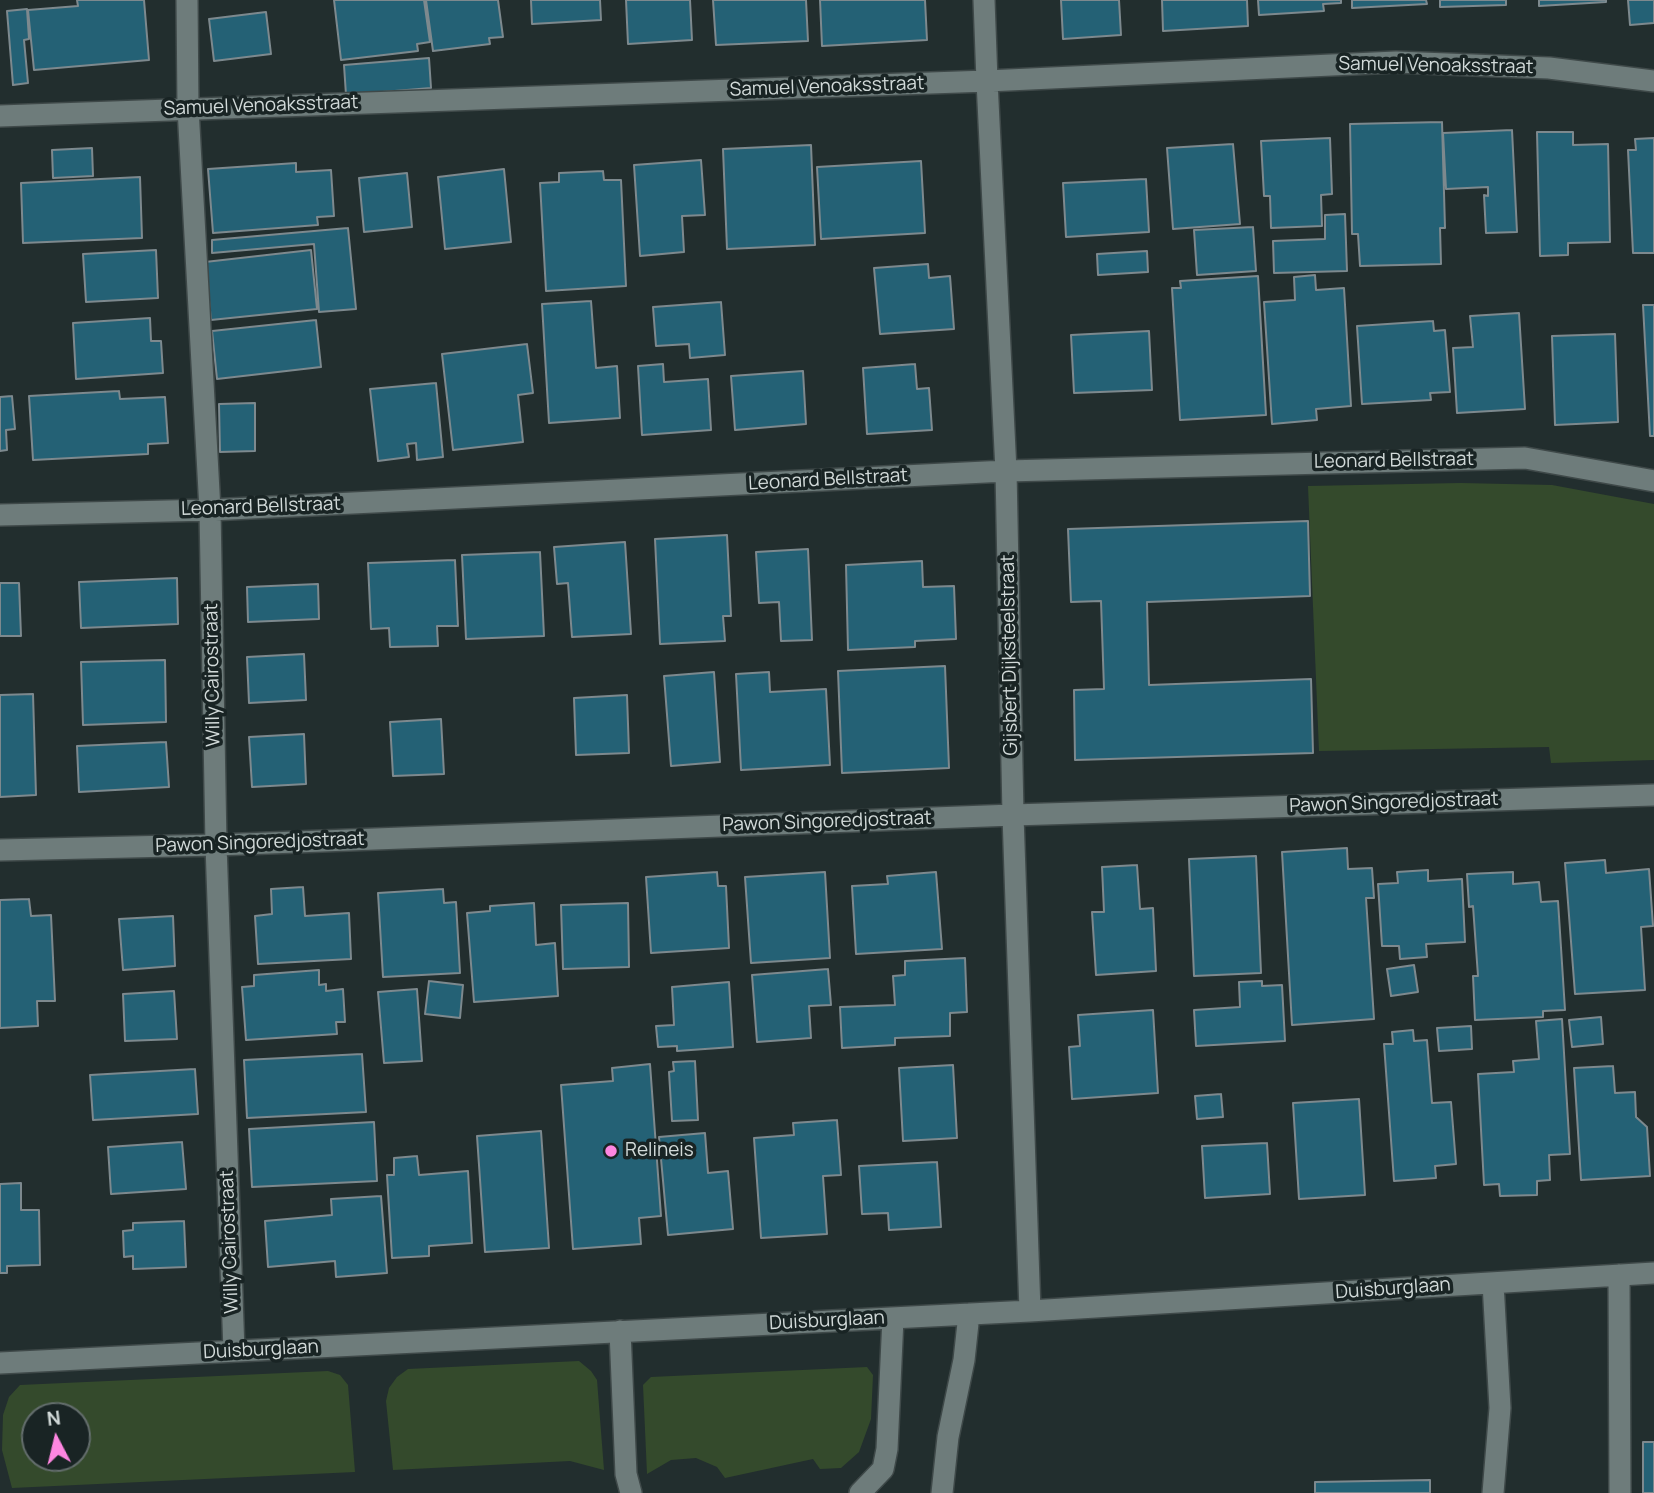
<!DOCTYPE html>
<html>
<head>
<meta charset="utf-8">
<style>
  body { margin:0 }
  #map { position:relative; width:1654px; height:1493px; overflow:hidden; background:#222e2e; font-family:Manrope,sans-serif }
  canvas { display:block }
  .north { position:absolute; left:21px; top:1402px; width:70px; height:70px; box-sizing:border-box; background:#192424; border:2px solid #636d6c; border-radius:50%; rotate:353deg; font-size:19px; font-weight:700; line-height:28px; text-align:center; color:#d2dad9 }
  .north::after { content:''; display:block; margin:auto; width:24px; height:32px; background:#fe86e0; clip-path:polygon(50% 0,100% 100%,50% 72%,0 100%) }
</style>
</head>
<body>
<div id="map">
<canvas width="1654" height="1493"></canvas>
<div class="north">N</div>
</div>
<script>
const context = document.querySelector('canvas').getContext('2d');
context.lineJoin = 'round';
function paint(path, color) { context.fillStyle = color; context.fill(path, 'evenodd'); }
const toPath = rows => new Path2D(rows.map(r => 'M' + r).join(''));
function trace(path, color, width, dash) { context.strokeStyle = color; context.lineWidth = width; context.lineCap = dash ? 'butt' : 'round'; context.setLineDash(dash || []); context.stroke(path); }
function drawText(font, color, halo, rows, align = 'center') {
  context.font = font + ' Manrope,sans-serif'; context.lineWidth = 7; context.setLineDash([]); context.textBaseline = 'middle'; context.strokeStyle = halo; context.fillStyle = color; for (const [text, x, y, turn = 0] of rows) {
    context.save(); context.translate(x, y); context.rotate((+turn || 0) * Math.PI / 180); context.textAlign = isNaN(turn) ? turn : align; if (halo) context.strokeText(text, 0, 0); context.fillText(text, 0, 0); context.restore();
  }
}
paint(toPath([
  [1461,483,1552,485,1654,504,1654,760,1551,763,1549,747,1319,751,1308,486],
  [579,1361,591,1371,597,1380,604,1470,570,1461,393,1470,386,1401,389,1388,397,1377,408,1369],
  [867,1367,873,1375,871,1419,859,1452,841,1468,820,1469,813,1459,725,1478,717,1467,696,1458,671,1460,647,1474,643,1385,651,1377],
  [328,1371,340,1375,348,1385,355,1472,12,1488,2,1450,3,1415,9,1397,20,1385],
  [35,1416,77,1416,77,1458,35,1458]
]), '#344a2c');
const building = toPath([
  [77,0,144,0,149,60,34,70,28,10,78,6,77,0],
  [334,0,424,0,430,42,417,44,418,51,341,60,334,0],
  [426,0,498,0,503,37,489,38,490,44,433,51,426,0],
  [531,0,600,0,601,20,532,24,531,0],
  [626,0,690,0,692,40,628,44,626,0],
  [713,0,806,0,808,41,716,45,713,0],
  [820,0,925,0,927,40,822,46,820,0],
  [1061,0,1119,0,1121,35,1063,39,1061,0],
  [1162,0,1247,0,1248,26,1163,31,1162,0],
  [1258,0,1341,0,1341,3,1323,4,1324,11,1259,15,1258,0],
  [1352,0,1426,0,1427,4,1352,8,1352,0],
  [1440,0,1506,0,1506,5,1440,7,1440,0],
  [1539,0,1606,0,1606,2,1539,6,1539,0],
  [1628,0,1654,0,1654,23,1630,25,1628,0],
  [27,9,29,39,24,40,28,83,13,85,7,11,27,9],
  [266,12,271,54,214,61,209,19,266,12],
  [429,58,431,88,346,95,344,65,429,58],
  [1442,122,1445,228,1440,228,1441,264,1360,266,1358,234,1352,234,1350,124,1442,122],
  [1512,130,1517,232,1486,233,1484,195,1488,196,1488,187,1446,189,1443,133,1512,130],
  [1537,132,1573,132,1573,145,1608,144,1610,242,1568,243,1568,255,1540,256,1537,132],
  [1330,138,1332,194,1321,195,1322,226,1271,228,1270,196,1264,196,1261,141,1330,138],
  [1654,138,1654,253,1633,253,1628,150,1636,150,1635,139,1654,138],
  [1233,144,1240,224,1173,229,1167,148,1233,144],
  [811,145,815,245,727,249,723,149,811,145],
  [92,148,93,176,53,178,52,150,92,148],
  [701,160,705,215,682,216,684,252,640,256,634,165,701,160],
  [921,161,925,233,821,239,817,167,921,161],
  [296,163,296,172,331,170,334,216,317,217,318,225,213,233,208,169,296,163],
  [504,169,511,242,445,249,438,177,504,169],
  [603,171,604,180,621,180,626,286,546,291,540,183,559,182,559,173,603,171],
  [407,173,412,227,364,232,359,178,407,173],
  [140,177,142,238,23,243,21,183,140,177],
  [1146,179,1149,232,1066,237,1063,183,1146,179],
  [1345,214,1347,271,1274,273,1273,241,1325,239,1325,215,1345,214],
  [1253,227,1256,271,1197,275,1194,230,1253,227],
  [348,228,356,309,319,312,314,244,212,253,212,240,348,228],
  [156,250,158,298,86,302,83,254,156,250],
  [311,250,317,309,211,320,205,262,311,250],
  [1147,251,1148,272,1098,275,1097,254,1147,251],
  [928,264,929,278,950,276,954,329,880,334,874,268,928,264],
  [1315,275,1316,290,1344,288,1351,406,1316,409,1317,420,1272,424,1264,302,1295,300,1294,277,1315,275],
  [1258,276,1266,415,1180,420,1172,288,1181,288,1180,281,1258,276],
  [591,301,596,368,617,366,620,418,549,423,542,304,591,301],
  [721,302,725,355,690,358,689,344,656,346,653,307,721,302],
  [1643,305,1654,305,1654,436,1650,436,1643,305],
  [1519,313,1525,409,1457,413,1453,348,1473,347,1470,316,1519,313],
  [150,318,151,341,161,341,163,373,76,379,73,323,150,318],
  [316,320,321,367,217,379,212,331,316,320],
  [1433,321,1434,331,1445,330,1450,392,1430,393,1431,400,1362,404,1357,326,1433,321],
  [1149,331,1152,390,1074,393,1071,335,1149,331],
  [1615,334,1618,422,1555,425,1552,336,1615,334],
  [527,344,533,393,518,395,523,442,453,450,442,354,527,344],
  [663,364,664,382,708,379,711,430,642,435,638,366,663,364],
  [915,364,917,389,929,388,932,430,867,434,863,368,915,364],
  [803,371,806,424,735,430,731,376,803,371],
  [436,383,443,457,417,460,416,443,407,444,409,457,378,461,370,389,436,383],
  [119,391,120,399,165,397,168,443,148,444,148,454,33,460,29,396,119,391],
  [12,396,15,429,6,430,7,450,0,451,0,397,12,396],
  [255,403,255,451,220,452,219,404,255,403],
  [1308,521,1310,596,1147,602,1149,685,1311,679,1313,753,1075,760,1074,690,1104,689,1101,601,1071,602,1068,529,1308,521],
  [727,535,731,616,723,616,725,641,660,644,655,539,727,535],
  [625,542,631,634,572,637,568,583,557,584,554,547,625,542],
  [808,549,812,640,781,641,779,602,759,603,756,552,808,549],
  [540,552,544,636,466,639,462,555,540,552],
  [455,560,458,626,437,626,438,646,390,647,389,628,371,629,368,563,455,560],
  [922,561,923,587,954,586,956,639,915,641,915,647,848,650,846,565,922,561],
  [177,578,178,624,81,628,79,582,177,578],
  [0,583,19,583,21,636,0,636,0,583],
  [318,584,319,619,248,622,247,587,318,584],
  [304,654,306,700,249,703,247,657,304,654],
  [165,660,166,722,83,725,81,662,165,660],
  [945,666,949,768,842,773,838,671,945,666],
  [714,672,720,762,671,766,664,676,714,672],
  [769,672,770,692,826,689,830,765,741,770,736,674,769,672],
  [33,694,36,795,0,797,0,695,33,694],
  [627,695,629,753,576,755,574,698,627,695],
  [441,719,444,774,393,776,390,722,441,719],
  [304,734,306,784,252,787,249,737,304,734],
  [166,742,169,787,79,792,77,746,166,742],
  [1347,848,1348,869,1372,868,1374,898,1366,898,1374,1019,1292,1025,1282,852,1347,848],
  [1256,856,1261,973,1194,976,1189,859,1256,856],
  [1605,860,1606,873,1649,869,1653,926,1641,927,1645,990,1575,994,1565,863,1605,860],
  [1137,865,1140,909,1153,908,1156,971,1096,975,1092,912,1104,912,1102,867,1137,865],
  [1428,870,1428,881,1462,879,1465,942,1426,944,1427,957,1400,959,1399,946,1382,946,1378,884,1398,883,1397,872,1428,870],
  [717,872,718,886,726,886,729,948,651,953,646,877,717,872],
  [825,872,830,958,751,963,745,877,825,872],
  [936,872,942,949,856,954,852,886,888,884,887,876,936,872],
  [1513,872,1513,884,1539,882,1541,902,1558,901,1565,1010,1543,1011,1543,1017,1475,1020,1473,976,1478,976,1473,906,1469,907,1467,874,1513,872],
  [303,887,305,916,349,913,351,959,258,964,255,916,272,914,271,889,303,887],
  [443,889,444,903,456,902,460,973,383,977,378,893,443,889],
  [29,899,31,916,51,915,55,1001,37,1001,38,1026,0,1028,0,900,29,899],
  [534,903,536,945,555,943,558,996,474,1002,467,913,490,911,490,906,534,903],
  [628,903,629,967,563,969,561,905,628,903],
  [173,916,175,966,123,970,119,919,173,916],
  [965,958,967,1012,950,1013,950,1036,895,1038,895,1045,842,1048,840,1007,895,1005,893,976,905,975,905,961,965,958],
  [1414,965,1418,992,1391,996,1387,969,1414,965],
  [828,969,831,1005,809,1006,811,1038,757,1042,752,975,828,969],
  [319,970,319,985,326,984,326,991,343,989,345,1022,336,1022,337,1034,246,1040,242,987,254,986,254,975,319,970],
  [429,981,463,985,460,1018,425,1014,429,981],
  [1262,981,1262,986,1282,985,1285,1041,1196,1046,1194,1010,1240,1007,1239,982,1262,981],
  [729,982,733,1047,677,1051,677,1046,658,1047,656,1026,674,1025,672,987,729,982],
  [417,989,422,1061,384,1063,378,992,417,989],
  [174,991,177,1039,125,1041,123,994,174,991],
  [1153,1010,1158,1093,1072,1099,1069,1047,1080,1046,1078,1015,1153,1010],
  [1601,1017,1603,1044,1572,1047,1569,1020,1601,1017],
  [1562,1019,1570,1154,1549,1155,1550,1180,1537,1181,1537,1195,1500,1196,1499,1184,1484,1185,1478,1074,1514,1072,1513,1061,1539,1059,1536,1021,1562,1019],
  [1471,1026,1472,1049,1439,1051,1437,1028,1471,1026],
  [1413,1030,1414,1041,1427,1040,1432,1103,1451,1102,1456,1164,1435,1166,1436,1178,1394,1181,1384,1044,1393,1044,1392,1032,1413,1030],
  [362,1054,366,1112,247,1118,244,1060,362,1054],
  [695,1061,698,1120,672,1121,669,1072,674,1071,673,1062,695,1061],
  [650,1064,661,1216,639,1218,641,1244,573,1249,561,1085,613,1081,612,1068,650,1064],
  [953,1065,957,1138,903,1141,899,1068,953,1065],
  [1613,1066,1615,1093,1635,1092,1636,1117,1647,1127,1650,1176,1581,1180,1574,1068,1613,1066],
  [195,1069,198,1114,93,1120,90,1075,195,1069],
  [1221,1094,1223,1117,1197,1119,1195,1096,1221,1094],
  [1359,1099,1365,1195,1299,1199,1293,1103,1359,1099],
  [837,1120,841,1175,823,1176,827,1234,761,1238,754,1138,794,1135,793,1123,837,1120],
  [374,1122,377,1181,252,1187,249,1129,374,1122],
  [541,1131,549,1248,485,1252,477,1136,541,1131],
  [705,1133,708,1173,728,1171,733,1229,668,1235,659,1137,705,1133],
  [182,1142,186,1189,111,1194,108,1147,182,1142],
  [1267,1143,1270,1194,1205,1198,1202,1146,1267,1143],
  [417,1156,419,1175,468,1171,472,1243,429,1246,429,1256,392,1258,387,1175,394,1175,394,1158,417,1156],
  [937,1162,941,1227,889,1230,888,1213,862,1214,859,1166,937,1162],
  [21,1183,21,1210,39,1210,40,1265,7,1266,7,1273,0,1273,0,1184,21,1183],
  [381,1196,387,1273,336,1277,335,1261,268,1267,265,1221,332,1215,331,1199,381,1196],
  [184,1221,186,1267,133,1269,133,1256,124,1257,123,1231,133,1230,133,1223,184,1221],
  [1643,1442,1654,1442,1654,1493,1643,1493,1643,1442],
  [1430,1480,1430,1493,1315,1493,1315,1482,1430,1480]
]);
paint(building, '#246175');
trace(building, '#7d898e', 2);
const minor = toPath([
  [187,0,188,108,210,510,216,845,234,1351],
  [984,0,987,81,1006,471,1013,815,1030,1311],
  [0,116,987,81,1396,62,1549,68,1654,81],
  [0,515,210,510,1006,471,1525,458,1654,481],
  [0,850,216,845,1013,815,1654,795],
  [1619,1275,1620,1493],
  [1493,1283,1500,1408,1493,1493],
  [620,1331,626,1474,631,1493],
  [0,1363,1030,1311,1654,1273],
  [860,1493,883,1469,887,1449,893,1318],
  [942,1493,948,1437,964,1360,969,1314]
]);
trace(minor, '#3f4949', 24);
trace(minor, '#6e7c7b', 21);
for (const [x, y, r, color] of [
  [611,1151,7,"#fe86e0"]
]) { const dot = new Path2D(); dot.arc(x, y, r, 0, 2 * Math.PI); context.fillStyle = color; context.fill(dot); trace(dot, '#192424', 2.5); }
drawText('19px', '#d2dad9', '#192424', [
  ["Samuel Venoaksstraat",1436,66,1],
  ["Samuel Venoaksstraat",827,87,-2],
  ["Samuel Venoaksstraat",261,106,-2],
  ["Leonard Bellstraat",1394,461,-1],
  ["Leonard Bellstraat",828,480,-3],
  ["Leonard Bellstraat",261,507,-2],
  ["Gijsbert Dijksteelstraat",1010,655,-91],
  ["Willy Cairostraat",213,675,-91],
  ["Pawon Singoredjostraat",1394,803,-2],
  ["Pawon Singoredjostraat",827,822,-2],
  ["Pawon Singoredjostraat",260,843,-2],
  ["Willy Cairostraat",230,1242,-92],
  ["Duisburglaan",1393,1289,-4],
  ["Duisburglaan",827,1321,-3],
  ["Duisburglaan",261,1350,-3]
]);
drawText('19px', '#d2dad9', '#192424', [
  ["Relineis",625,1151]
], 'left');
</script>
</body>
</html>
